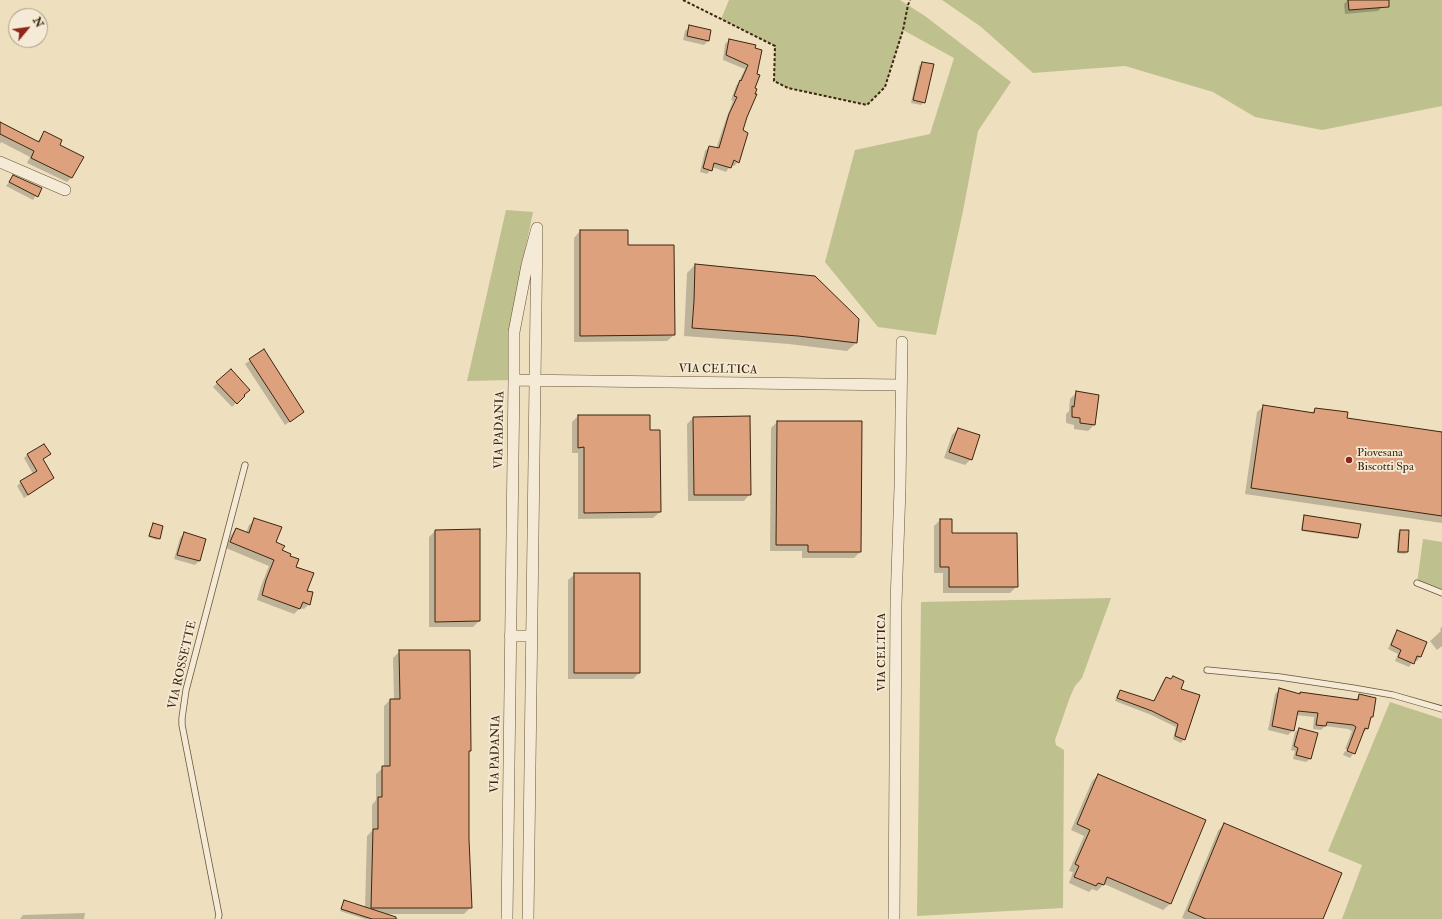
<!DOCTYPE html>
<html>
<head>
<meta charset="utf-8">
<style>
  body { margin:0 }
  #map { position:relative; width:1442px; height:919px; overflow:hidden; background:#eedfbf; font-family:"IM FELL Double Pica",serif }
  canvas { display:block }
  .north { position:absolute; left:8px; top:8px; width:40px; height:40px; box-sizing:border-box; background:#f4ead5; border:1px solid #aa9c86; border-radius:50%; rotate:61deg; font-size:11px; font-weight:700; line-height:16px; text-align:center; color:#3c260f }
  .north::after { content:''; display:block; margin:auto; width:14px; height:18px; background:#8f2418; clip-path:polygon(50% 0,100% 100%,50% 72%,0 100%) }
</style>
</head>
<body>
<div id="map">
<canvas width="1442" height="919"></canvas>
<div class="north">N</div>
</div>
<script>
const context = document.querySelector('canvas').getContext('2d');
context.lineJoin = 'round';
function paint(path, color) { context.fillStyle = color; context.fill(path, 'evenodd'); }
const toPath = rows => new Path2D(rows.map(r => 'M' + r).join(''));
function trace(path, color, width, dash) { context.strokeStyle = color; context.lineWidth = width; context.lineCap = dash ? 'butt' : 'round'; context.setLineDash(dash || []); context.stroke(path); }
function drawText(font, color, halo, rows, align = 'center') {
  context.font = font + ' "IM FELL Double Pica",serif'; context.lineWidth = 3.5; context.setLineDash([]); context.textBaseline = 'middle'; context.strokeStyle = halo; context.fillStyle = color; for (const [text, x, y, turn = 0] of rows) {
    context.save(); context.translate(x, y); context.rotate((+turn || 0) * Math.PI / 180); context.textAlign = isNaN(turn) ? turn : align; if (halo) context.strokeText(text, 0, 0); context.fillText(text, 0, 0); context.restore();
  }
}
paint(toPath([
  [729,0,900,0,925,16,1011,82,978,131,963,211,936,335,878,327,825,262,855,150,930,134,954,58,903,30,885,87,867,105,788,88,774,81,775,46,721,19],
  [942,0,1442,0,1442,106,1322,130,1255,117,1213,92,1125,66,1033,73,980,26],
  [506,210,533,212,510,323,514,380,467,381],
  [1423,539,1442,542,1442,593,1417,583],
  [1111,598,1082,678,1075,686,1070,697,1055,740,1056,745,1064,750,1063,908,917,916,921,602],
  [1390,702,1442,719,1442,919,1342,919,1362,865,1328,851]
]), '#bec08e');
paint(toPath([
  [1348,0,1381,0,1382,7,1378,11,1345,14,1344,4],
  [689,27,708,41,704,45,683,40,685,31],
  [729,40,754,45,738,162,734,166,731,165,726,172,712,167,711,170,707,174,700,172,705,151,709,147,716,149,726,119,733,101,731,100,736,86,738,83,745,69,723,60,725,44],
  [922,63,924,102,921,105,911,103,919,66],
  [0,123,37,142,45,132,58,145,72,177,67,182,27,163,30,157,1,142,0,144],
  [13,176,41,188,33,200,6,186],
  [580,231,627,231,627,246,674,335,667,341,574,342,574,238],
  [695,265,856,343,847,351,789,344,684,336,687,273],
  [264,351,303,412,285,425,245,364],
  [231,370,243,396,232,407,213,387],
  [1077,392,1098,395,1094,425,1088,431,1074,429,1074,425,1066,423,1066,414,1069,411,1070,399],
  [1264,406,1311,413,1316,409,1346,418,1442,433,1442,523,1245,494,1257,412],
  [578,416,649,416,649,431,660,512,653,518,578,519,578,453,572,453,572,422],
  [693,418,750,494,744,501,688,501,687,424],
  [777,422,861,422,860,552,854,558,802,558,802,551,770,551,771,428],
  [958,429,971,459,965,465,944,458,952,435],
  [28,454,49,454,42,460,53,478,49,482,24,498,17,486,21,482,33,474,24,458],
  [1305,516,1357,538,1356,539,1301,531,1303,518],
  [255,520,281,551,289,556,305,592,309,604,304,609,300,608,294,614,257,600,261,586,269,566,226,548,231,535,236,529,246,533,249,525],
  [940,520,951,534,1017,586,1010,593,943,593,943,573,934,573,934,526],
  [153,524,159,538,157,540,148,537],
  [435,531,479,621,473,627,429,627,429,537],
  [1400,531,1407,552,1405,554,1397,553,1398,533],
  [184,534,205,540,199,561,195,565,174,559,180,538],
  [575,574,639,673,633,679,568,679,568,580],
  [1442,626,1442,646,1437,650,1430,641,1441,631,1440,630],
  [1398,631,1426,643,1420,657,1417,661,1414,660,1409,667,1395,661,1398,654,1388,649,1394,635],
  [400,651,468,752,468,839,471,907,464,914,385,914,399,919,365,919,340,911,344,901,365,908,367,836,372,831,372,805,376,800,376,774,384,767,384,706,390,700,394,700,393,658],
  [1167,678,1180,689,1184,739,1181,743,1173,739,1176,727,1149,714,1115,701,1117,694,1120,691,1153,702,1163,681],
  [1280,689,1299,694,1301,693,1355,701,1359,695,1372,717,1369,719,1367,729,1363,733,1354,753,1354,754,1354,752,1345,749,1352,731,1348,729,1325,726,1321,730,1313,729,1314,717,1296,715,1293,730,1288,735,1268,730,1275,694],
  [1299,729,1316,734,1310,759,1306,762,1293,759,1295,751,1291,750,1295,732],
  [1345,751,1353,754,1350,758,1343,755],
  [1098,775,1205,821,1170,904,1163,910,1104,884,1097,891,1092,889,1089,892,1069,883,1073,872,1069,871,1084,836,1071,830,1092,781],
  [1224,824,1322,919,1185,919,1182,918,1218,831],
  [85,913,84,919,20,919,23,915]
]), '#0003');
const building = toPath([
  [1348,0,1389,0,1389,7,1349,10,1348,0],
  [689,25,711,30,709,41,687,36,689,25],
  [729,39,756,45,755,48,762,50,757,74,760,75,755,88,757,89,755,94,757,94,747,117,743,130,748,133,739,163,734,160,731,168,714,163,712,171,703,168,709,146,719,148,729,114,737,97,734,96,740,80,741,81,748,65,726,55,729,39],
  [922,62,934,64,925,103,913,100,922,62],
  [0,122,39,142,44,131,62,140,60,145,84,157,72,178,31,158,34,151,0,134,0,122],
  [13,175,42,188,38,197,9,182,13,175],
  [580,230,628,230,628,245,674,245,675,335,580,336,580,230],
  [695,264,815,276,859,319,857,343,798,336,692,328,694,301,695,264],
  [264,349,304,412,290,422,249,359,264,349],
  [231,369,250,390,244,395,245,396,237,404,216,382,231,369],
  [1076,391,1099,395,1095,425,1080,423,1080,418,1072,417,1072,406,1074,407,1076,391],
  [1263,405,1314,413,1315,408,1348,412,1347,418,1442,432,1442,516,1251,488,1263,405],
  [578,415,650,415,650,430,660,430,661,512,584,513,584,447,578,448,578,415],
  [750,416,751,495,694,495,693,417,750,416],
  [777,421,862,421,861,552,808,552,808,545,776,545,777,421],
  [958,428,980,435,972,460,949,452,958,428],
  [44,444,51,454,43,459,54,478,28,495,20,481,37,471,27,454,44,444],
  [1304,515,1361,524,1358,538,1302,530,1304,515],
  [254,518,282,527,276,542,285,546,282,550,291,554,290,556,299,559,296,567,314,573,307,591,313,592,310,605,303,602,300,609,262,595,266,580,274,560,230,542,236,528,249,533,254,518],
  [940,519,952,519,952,533,1017,533,1018,587,949,587,949,567,940,567,940,519],
  [153,523,163,526,160,539,149,536,153,523],
  [480,529,480,621,435,622,435,530,480,529],
  [1400,530,1409,530,1408,552,1398,552,1400,530],
  [184,532,206,539,200,561,177,555,184,532],
  [574,573,640,573,640,673,574,673,574,573],
  [1397,630,1427,642,1421,657,1417,656,1414,664,1398,657,1401,650,1391,645,1397,630],
  [399,650,470,650,471,751,469,751,469,839,472,908,371,908,373,829,378,829,378,797,382,797,382,766,390,766,390,699,400,699,399,650],
  [1173,676,1184,681,1181,689,1200,695,1185,740,1175,736,1178,724,1152,711,1117,698,1120,690,1154,701,1166,677,1171,679,1173,676],
  [1279,688,1300,694,1300,692,1358,700,1359,694,1376,698,1373,717,1371,717,1368,729,1365,728,1355,754,1347,751,1356,727,1353,725,1327,722,1326,726,1316,725,1318,713,1298,711,1294,731,1272,726,1279,688],
  [1299,728,1318,733,1311,759,1296,755,1298,748,1294,746,1299,728],
  [1098,774,1206,820,1171,904,1107,877,1104,885,1098,883,1096,886,1074,877,1079,866,1075,864,1090,830,1077,824,1098,774],
  [1224,823,1342,873,1323,919,1206,919,1188,911,1224,823],
  [344,900,396,917,396,919,372,919,341,909,344,900]
]);
paint(building, '#dea17e');
trace(building, '#3c260f', 1);
const service = toPath([
  [1417,583,1442,593],
  [1207,670,1280,677,1353,688,1393,695,1442,709],
  [218,919,219,915,182,725,182,718,186,690,245,465]
]);
const minor = toPath([
  [0,162,65,190],
  [514,380,514,332,527,265,537,228,528,919],
  [510,636,531,636],
  [507,919,514,380,901,385],
  [894,919,896,603,900,488,902,342]
]);
trace(service, '#68543b', 7);
trace(minor, '#68543b', 12);
trace(toPath([
  [683,0,775,46,774,81,788,88,867,105,885,87,903,30,908,5,910,0]
]), '#3c260f', 2, [3, 2]);
trace(service, '#f4ead5', 5.5);
trace(minor, '#f4ead5', 11);
for (const [x, y, r, color] of [
  [1349,460,4,"#8f2418"]
]) { const dot = new Path2D(); dot.arc(x, y, r, 0, 2 * Math.PI); context.fillStyle = color; context.fill(dot); trace(dot, '#f4ead5', 1.5); }
drawText('12px', '#3c260f', '#f4ead5', [
  ["VIA CELTICA",718,370,1],
  ["VIA PADANIA",500,430,-89],
  ["VIA CELTICA",882,652,-90],
  ["VIA ROSSETTE",183,665,-77],
  ["VIA PADANIA",496,754,-89]
]);
drawText('12px', '#3c260f', '#f4ead5', [
  ["Piovesana",1357,453],
  ["Biscotti Spa",1357,467]
], 'left');
</script>
</body>
</html>
